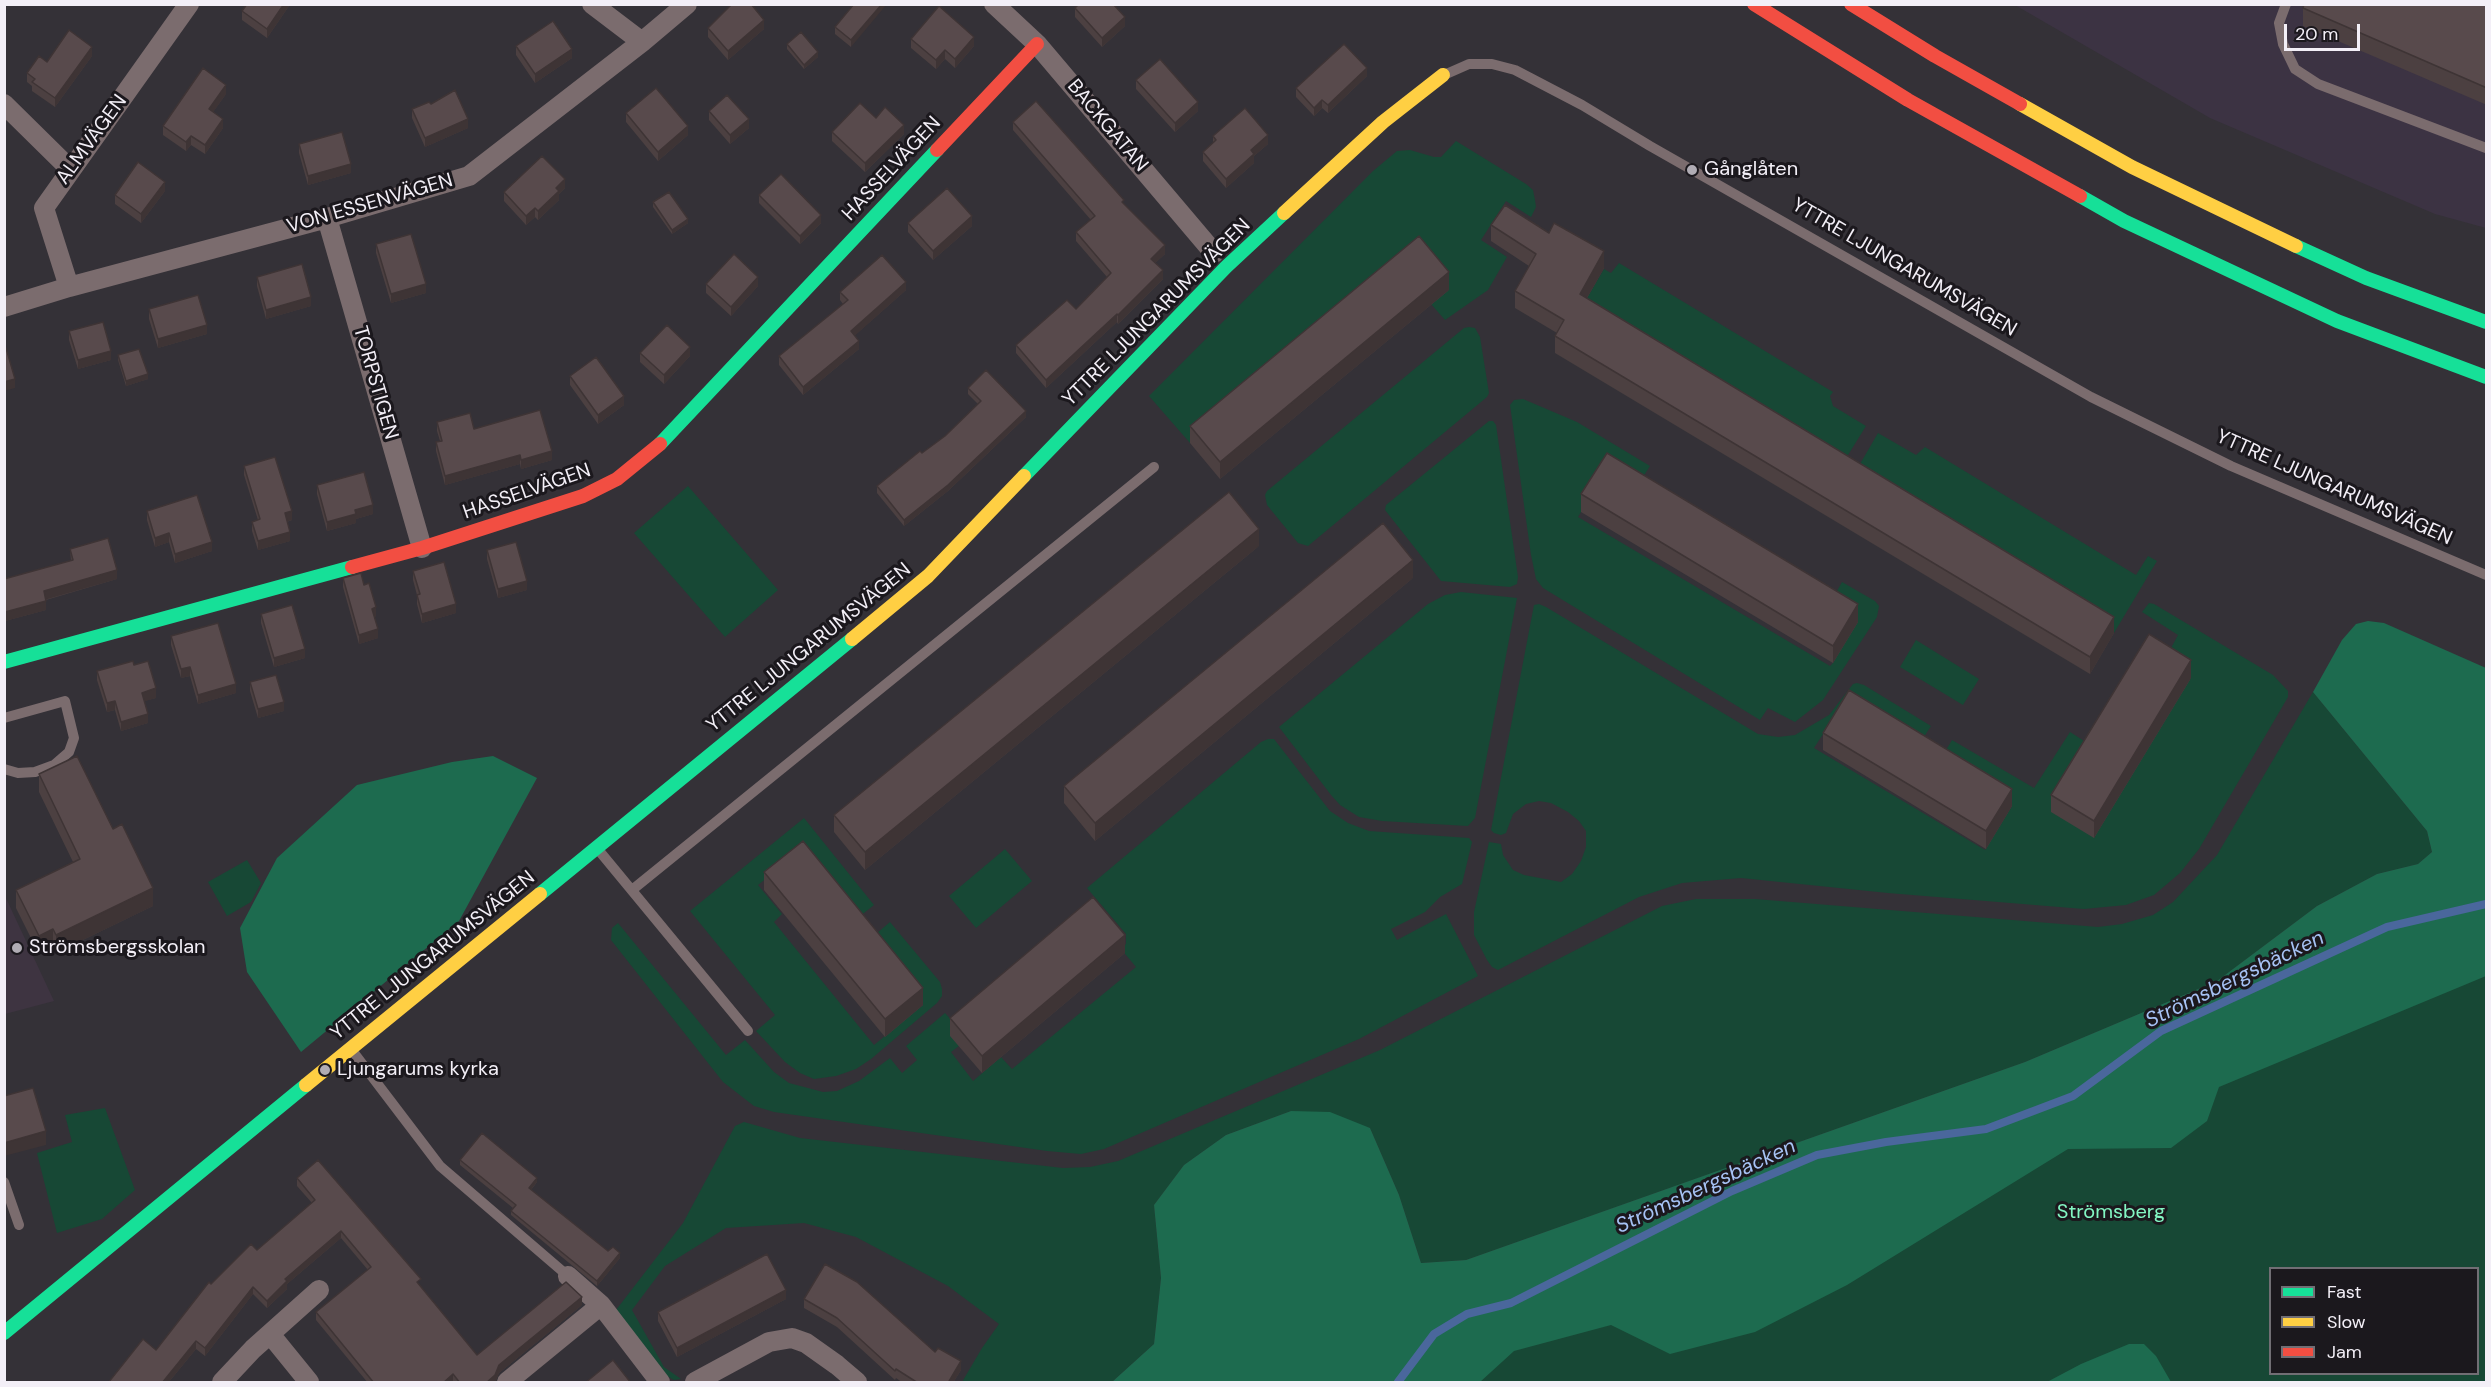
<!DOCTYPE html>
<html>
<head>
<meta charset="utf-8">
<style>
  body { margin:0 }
  #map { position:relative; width:2491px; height:1387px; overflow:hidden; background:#343137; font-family:"DM Sans",sans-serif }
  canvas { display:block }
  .frame { position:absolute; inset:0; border:6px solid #f3eff7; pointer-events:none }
  .legend { position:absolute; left:2269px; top:1267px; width:210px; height:108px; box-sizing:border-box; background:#1b181d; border:2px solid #716e74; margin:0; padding:8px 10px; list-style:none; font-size:18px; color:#f3eff7 }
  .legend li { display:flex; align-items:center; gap:12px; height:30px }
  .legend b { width:30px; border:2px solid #716e74 }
  .scale { position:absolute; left:2284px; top:24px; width:76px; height:27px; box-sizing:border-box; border:3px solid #f3eff7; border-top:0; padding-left:8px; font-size:18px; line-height:21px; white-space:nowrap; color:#f3eff7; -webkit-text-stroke:4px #1b181d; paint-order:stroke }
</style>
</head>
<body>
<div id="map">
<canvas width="2491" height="1387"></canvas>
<div class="frame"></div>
<ul class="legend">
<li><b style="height:8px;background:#16e098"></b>Fast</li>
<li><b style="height:8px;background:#ffcf43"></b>Slow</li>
<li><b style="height:8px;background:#f24e42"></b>Jam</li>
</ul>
<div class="scale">20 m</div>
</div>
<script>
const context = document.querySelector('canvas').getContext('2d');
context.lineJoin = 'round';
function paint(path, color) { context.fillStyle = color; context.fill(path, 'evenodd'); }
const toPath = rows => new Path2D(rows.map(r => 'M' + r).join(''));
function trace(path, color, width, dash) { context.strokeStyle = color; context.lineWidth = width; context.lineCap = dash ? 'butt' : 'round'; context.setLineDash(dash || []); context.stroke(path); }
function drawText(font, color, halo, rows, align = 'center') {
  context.font = font + ' "DM Sans",sans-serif'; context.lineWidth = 6; context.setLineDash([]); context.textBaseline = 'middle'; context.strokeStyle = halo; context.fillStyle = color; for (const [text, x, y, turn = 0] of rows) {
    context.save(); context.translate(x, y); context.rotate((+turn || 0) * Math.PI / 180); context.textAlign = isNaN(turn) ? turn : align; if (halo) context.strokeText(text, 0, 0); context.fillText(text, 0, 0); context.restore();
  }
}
paint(toPath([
  [2015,5,2486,5,2486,228,2435,214,2210,118]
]), '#3c3343');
paint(toPath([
  [5,896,54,1001,5,1014,4,1014]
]), '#3e3441');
paint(toPath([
  [1456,141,1526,184,1533,190,1535,200,1536,207,1531,217,1506,201,1481,240,1507,257,1488,290,1445,320,1431,304,1190,443,1149,396,1373,171,1397,151,1410,150,1434,157,1441,157],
  [1619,263,1833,392,1830,396,1833,406,1866,426,1840,468,1580,310,1604,269,1611,273],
  [1469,327,1475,328,1480,337,1489,393,1487,397,1308,546,1298,543,1267,505,1265,495,1267,491,1464,328],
  [1523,399,1577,422,1650,466,1636,488,1606,470,1578,517,1830,666,1833,663,1829,605,1842,582,1875,601,1879,606,1877,617,1823,700,1795,722,1768,708,1760,720,1543,588,1536,579,1531,555,1510,405,1514,400],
  [1489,421,1493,421,1496,425,1518,577,1517,584,1510,587,1441,581,1385,510,1386,505],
  [1878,433,1916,455,1925,447,2136,575,2148,556,2157,561,2114,633,1853,476],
  [688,486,778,590,725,637,634,533],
  [1461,592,1517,598,1475,818,1468,826,1382,821,1359,817,1340,805,1331,795,1279,727,1428,604,1445,595],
  [2149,603,2154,604,2273,675,2288,691,2288,697,2199,849,2180,873,2154,895,2126,905,2084,909,1888,893,1741,878,1682,883,1639,897,1498,970,1492,967,1487,960,1474,935,1474,912,1489,842,1501,844,1503,855,1513,870,1524,875,1561,882,1572,874,1581,861,1586,847,1586,831,1579,821,1568,812,1551,803,1539,801,1526,804,1513,814,1506,833,1501,835,1494,833,1491,830,1534,605,1539,604,1546,607,1758,734,1778,737,1795,735,1829,715,1853,684,1857,683,1864,685,1931,726,1916,749,1834,717,1814,748,1985,850,2012,806,1939,762,1952,740,2034,788,2070,732,2092,746,2164,661,2178,635,2142,612],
  [1916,640,1979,679,1963,705,1900,667],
  [2313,692,2427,831,2432,852,2418,864,2377,874,2317,906,2217,981,2025,1062,1466,1260,1421,1263,1399,1195,1370,1128,1291,1111,1226,1135,1184,1165,1154,1205,1161,1278,1154,1344,1112,1382,962,1382,982,1348,999,1324,948,1286,856,1237,804,1223,726,1228,665,1266,632,1310,664,1367,681,1379,674,1380,667,1376,616,1310,683,1223,735,1126,744,1122,800,1138,1063,1168,1090,1167,1118,1161,1380,1050,1662,906,1696,899,1755,899,2098,927,2122,924,2153,915,2173,902,2217,855],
  [1268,739,1274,739,1330,811,1348,823,1369,831,1469,838,1472,842,1462,884,1440,897,1425,912,1391,929,1397,940,1446,914,1478,976,1359,1039,1104,1149,1081,1154,1047,1151,774,1112,754,1106,723,1082,611,940,612,928,618,923,726,1055,745,1040,774,1072,789,1083,823,1092,837,1091,859,1081,890,1058,902,1073,917,1060,906,1046,945,1013,959,1028,959,1046,951,1052,973,1081,1001,1057,1012,1069,1136,967,1121,949,1126,944,1126,934,1087,888,1261,742],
  [804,818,874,905,854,921,798,853,758,885,782,914,774,922,874,1045,923,1005,870,939,890,922,940,982,942,989,942,996,937,1003,871,1059,856,1069,836,1076,814,1079,800,1073,785,1062,756,1031,775,1015,690,911],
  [1005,849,1032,881,976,928,949,896],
  [247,860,261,883,251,902,227,916,208,882],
  [2486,899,2486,1382,1345,1382],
  [2270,1268,2478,1268,2478,1374,2270,1374],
  [105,1108,135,1190,102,1219,57,1233,37,1153,72,1142,65,1115]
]), '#174835');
paint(toPath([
  [2368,621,2384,623,2486,668,2486,976,2219,1087,2207,1121,2171,1148,2068,1149,1847,1285,1755,1332,1670,1354,1611,1325,1514,1351,1480,1382,1112,1382,1154,1344,1161,1278,1154,1205,1184,1165,1226,1135,1291,1111,1330,1112,1370,1128,1399,1195,1421,1263,1466,1260,2025,1062,2217,981,2317,906,2377,874,2418,864,2432,852,2427,831,2313,692,2342,640,2356,624],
  [493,756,537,778,459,921,301,1052,247,972,240,928,277,858,357,785,452,762],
  [2129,1344,2144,1344,2156,1356,2171,1382,2047,1382,2081,1364]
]), '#1d6b4f');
trace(toPath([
  [1398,1382,1434,1334,1467,1314,1511,1303,1732,1191,1817,1155,1886,1142,1986,1129,2073,1096,2161,1031,2387,927,2486,904]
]), '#4a679c', 8);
trace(toPath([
  [2286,4,2279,23,2283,44,2295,69,2318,84,2486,148],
  [1444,75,1469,64,1492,64,1515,70,1582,105,1650,146,2091,397,2231,466,2486,575],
  [4,718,65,701,74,738,69,752,54,765,35,772,18,773,4,769],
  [596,847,748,1031],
  [632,890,1154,467],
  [351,1049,440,1166,568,1276],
  [4,1182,19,1225]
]), '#7b6c6e', 10);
trace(toPath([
  [592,4,642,42],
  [994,4,1037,44,1214,253],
  [4,104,71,170],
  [327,218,422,548],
  [69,287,44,208,189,4],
  [4,307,69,287,327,218,469,176,642,42,687,4],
  [568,1276,601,1305,660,1382],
  [270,1334,309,1382],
  [222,1382,253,1349,319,1290],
  [507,1382,601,1305],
  [695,1382,769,1342,792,1338,806,1343,837,1365,857,1382]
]), '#7b6c6e', 20);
trace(toPath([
  [2080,196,2124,221,2337,321,2486,377],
  [2296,246,2366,278,2486,322],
  [660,444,937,150],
  [1024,476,1226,267,1284,213],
  [4,662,352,567],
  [540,894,852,639],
  [4,1333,306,1085]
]), '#16e098', 14);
trace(toPath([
  [2020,104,2132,167,2296,246],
  [1284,213,1383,122,1443,75],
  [852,639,928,576,1024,476],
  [306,1085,540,894]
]), '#ffcf43', 14);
trace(toPath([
  [1754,4,1908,100,2080,196],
  [1851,4,1935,56,2020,104],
  [937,150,1037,44],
  [352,567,422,548,583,496,617,479,660,444]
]), '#f24e42', 14);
paint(toPath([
  [289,4,289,6,267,38,242,20,242,11],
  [854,4,851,47,835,34,835,27],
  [2487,4,2487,105,2303,26,2303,8],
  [1075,8,1125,26,1102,47,1075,17],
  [708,28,764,29,728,60,708,37],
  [911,39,974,46,955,68,945,59,936,69,911,48],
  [787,44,818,57,804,69,787,49],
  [516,46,572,58,535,83,516,55],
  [92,56,55,107,32,91,32,86,27,82,27,73,47,62],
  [1367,76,1328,113,1322,108,1314,116,1296,97,1296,88],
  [1136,80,1198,111,1175,132,1136,89],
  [226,94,213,112,223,128,205,154,191,145,186,151,163,135,163,126],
  [431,104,468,128,425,147,412,118,412,109],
  [709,111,749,128,730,144,709,120],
  [626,113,688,135,658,161,626,122],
  [876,118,904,134,865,172,832,141,832,132],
  [1013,122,1124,204,1165,254,1155,263,1163,279,1118,324,1117,322,1046,388,1016,353,1016,345,1076,309,1107,277,1076,241,1076,232,1091,220,1013,130],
  [1213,136,1268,144,1254,156,1254,163,1226,188,1203,161,1203,152,1213,143],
  [299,144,351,173,308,185,299,153],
  [565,188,559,194,559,200,538,220,535,217,526,225,504,201,504,192],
  [165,191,141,223,115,204,115,195],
  [759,195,821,223,800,244,759,203],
  [653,202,688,223,672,234,653,207],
  [908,223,972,226,933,260,908,232],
  [1491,225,1604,268,1587,298,2114,633,2090,674,1555,353,1555,336,1557,333,1515,308,1515,291,1529,266,1491,241],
  [376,244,426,293,391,303,376,253],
  [257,277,311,306,266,319,257,286],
  [706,284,758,286,731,316,706,293],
  [906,290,854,336,859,349,803,395,779,365,779,356,843,304,840,300,840,292],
  [1449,290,1220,479,1190,443,1190,426],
  [149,309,207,334,158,348,149,319],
  [69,331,111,360,78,369,69,340],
  [640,353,690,356,664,384,640,362],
  [118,355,148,379,126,386,118,360],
  [570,376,624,405,598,424,570,385],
  [968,388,1026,417,948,491,904,526,877,493,877,486,945,436,978,404,968,394],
  [437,422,474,429,552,460,521,469,520,464,445,485,436,451,436,442,440,441,437,431],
  [244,466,292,520,287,522,290,541,258,550,252,531,252,522,258,520,244,475],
  [317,485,373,514,356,519,356,523,327,531,317,494],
  [1581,494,1858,622,1833,663,1581,512],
  [147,511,212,551,175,563,169,542,155,547,147,520],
  [1259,546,865,870,834,832,834,815],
  [70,549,117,579,46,600,46,610,5,621,4,579,71,561],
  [487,550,527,590,498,598,487,559],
  [413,571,456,613,422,623,417,604,417,595,413,580],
  [343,578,364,585,376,616,374,617,378,638,359,644,343,587],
  [1413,578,1095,841,1064,803,1064,786],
  [261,614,305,658,274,667,261,623],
  [171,636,236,693,198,704,190,676,181,678,171,645],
  [97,671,156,698,144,701,148,723,121,731,115,710,107,712,97,680],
  [2191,678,2094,838,2051,812,2051,795],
  [250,682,284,711,258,718,250,691],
  [1823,733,2012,806,1986,849,1823,750],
  [39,774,113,829,153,906,56,953,53,947,39,954,16,908,16,890,73,862,39,792],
  [764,872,923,1005,885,1037,764,890],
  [1125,953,982,1073,950,1036,950,1018],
  [460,1160,537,1182,531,1190,608,1251,620,1258,597,1286,511,1215,511,1211,513,1208,460,1165],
  [297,1178,421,1287,477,1355,582,1305,499,1373,495,1383,453,1383,453,1382,452,1383,368,1383,316,1320,316,1312,368,1270,341,1238,287,1284,287,1289,267,1308,253,1294,205,1356,196,1349,168,1383,108,1383,156,1350,211,1284,257,1250,312,1203,297,1186],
  [786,1299,677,1357,658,1321,658,1312],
  [804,1299,935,1352,961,1370,953,1383,903,1383,896,1378,895,1380,837,1327,804,1308]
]), '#4c4041');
paint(toPath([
  [284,4,289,4,289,6,267,38,267,29],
  [882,4,887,4,851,47,851,40],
  [1125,17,1125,26,1102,47,1102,38],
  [764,20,764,29,728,60,728,51],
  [974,37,974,46,955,68,955,59],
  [92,47,92,56,55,107,55,98],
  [572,49,572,58,535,83,535,74],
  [945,50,945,59,936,69,936,60],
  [818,52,818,57,804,69,804,65],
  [1367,68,1367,76,1328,113,1328,105],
  [226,85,226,94,209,118,209,109],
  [1322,100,1322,108,1314,116,1314,108],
  [1198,102,1198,111,1175,132,1175,123],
  [223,119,223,128,205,154,205,145],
  [468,119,468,128,425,147,425,138],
  [749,119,749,128,730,144,730,135],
  [904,125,904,134,865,172,865,163],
  [688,126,688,135,658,161,658,152],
  [1268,135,1268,144,1254,156,1254,163,1226,188,1226,179,1251,150],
  [191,136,191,145,186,151,186,142],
  [351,164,351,173,308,185,308,176],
  [565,179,565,188,559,194,559,200,538,220,538,211,556,188],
  [165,182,165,191,141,223,141,214],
  [535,208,535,217,526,225,526,216],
  [821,215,821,223,800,244,800,236],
  [972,216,972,226,933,260,933,251],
  [688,219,688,223,672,234,672,230],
  [1165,245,1165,254,1151,267,1151,259],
  [1604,251,1604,268,1580,310,1580,294],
  [1163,270,1163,279,1118,324,1118,315],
  [1449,272,1449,290,1220,479,1220,462],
  [758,277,758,286,731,316,731,307],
  [906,282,906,290,851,339,851,331],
  [426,284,426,293,391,303,391,294],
  [311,297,311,306,266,319,266,310],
  [1117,314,1117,322,1046,388,1046,380],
  [207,325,207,334,158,348,158,339],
  [859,341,859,349,803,395,803,387],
  [690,347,690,356,664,384,664,375],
  [111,351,111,360,78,369,78,360],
  [148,374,148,379,126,386,126,381],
  [15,379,15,388,4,391,4,382],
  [624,396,624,405,598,424,598,415],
  [1026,411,1026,417,948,491,904,526,904,520],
  [552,451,552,460,521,469,521,460],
  [520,455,520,464,445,485,445,476],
  [373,505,373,514,356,519,356,523,327,531,327,522,355,510],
  [292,511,292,520,285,522,285,513],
  [1259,529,1259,546,865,870,865,852],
  [290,532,290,541,258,550,258,541],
  [169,533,169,542,155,547,155,538],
  [212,542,212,551,175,563,175,554],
  [1413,560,1413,578,1095,841,1095,823],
  [117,570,117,579,44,600,44,591],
  [527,581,527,590,498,598,498,589],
  [46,601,46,610,5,621,5,612],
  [456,604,456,613,422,623,422,614],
  [1858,604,1858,622,1833,663,1833,646],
  [376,607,376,616,372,618,372,609],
  [2114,617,2114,633,2090,674,2090,657],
  [378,629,378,638,359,644,359,635],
  [305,649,305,658,274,667,274,658],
  [2191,660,2191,678,2094,838,2094,821],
  [190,667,190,676,181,678,181,669],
  [236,684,236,693,198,704,198,695],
  [156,688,156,698,142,702,142,693],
  [115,701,115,710,107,712,107,703],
  [284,702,284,711,258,718,258,709],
  [148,714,148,723,121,731,121,722],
  [2012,789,2012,806,1986,849,1986,831],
  [153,888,153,906,56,953,56,935],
  [53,929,53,947,39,954,39,936],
  [1125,935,1125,953,982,1073,982,1056],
  [923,988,923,1005,885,1037,885,1019],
  [46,1131,46,1145,4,1156,4,1143],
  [537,1178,537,1182,529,1192,529,1188],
  [341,1231,341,1238,287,1284,287,1289,267,1308,267,1301,285,1279],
  [620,1253,620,1258,597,1286,597,1281],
  [253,1287,253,1294,205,1356,205,1348],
  [786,1290,786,1299,677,1357,677,1348],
  [582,1297,582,1305,499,1373,495,1383,486,1383,499,1365],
  [196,1341,196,1349,168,1383,162,1383],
  [961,1361,961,1370,953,1383,948,1383],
  [453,1374,453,1382,452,1383,443,1383]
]), '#3e3435');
const building = toPath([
  [247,4,284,4,267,29,242,11,247,4],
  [732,4,751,4,764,20,728,51,708,28,732,4],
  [854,4,882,4,851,40,835,27,854,4],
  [1079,4,1113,4,1125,17,1102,38,1075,8,1079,4],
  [2304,4,2487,4,2487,88,2303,8,2304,4],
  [939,6,974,37,955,59,945,50,936,60,911,39,939,6],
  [553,21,572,49,535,74,516,46,553,21],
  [69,30,92,47,55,98,32,82,35,79,27,73,39,56,47,62,69,30],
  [801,32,818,52,804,65,787,44,801,32],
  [1344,44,1367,68,1328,105,1322,100,1314,108,1296,88,1344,44],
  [1160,59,1198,102,1175,123,1136,80,1160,59],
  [203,68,226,85,209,109,223,119,205,145,191,136,186,142,163,126,203,68],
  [656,88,688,126,658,152,626,113,656,88],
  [455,90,468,119,425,138,412,109,429,102,431,104,455,90],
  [727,95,749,119,730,135,709,111,727,95],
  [1036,101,1124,200,1122,202,1165,245,1151,259,1163,270,1118,315,1117,314,1046,380,1016,345,1067,300,1076,309,1111,273,1076,232,1095,216,1013,122,1036,101],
  [860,103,876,118,885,107,904,125,865,163,832,132,860,103],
  [1245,108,1268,135,1251,150,1254,154,1226,179,1203,152,1216,140,1213,136,1245,108],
  [342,132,351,164,308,176,299,144,342,132],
  [542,156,565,179,556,188,559,191,538,211,535,208,526,216,504,192,542,156],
  [138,162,165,182,141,214,115,195,138,162],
  [781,174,821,215,800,236,759,195,781,174],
  [947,188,972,216,933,251,908,223,947,188],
  [669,192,688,219,672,230,653,202,669,192],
  [1505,205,1549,233,1554,223,1604,251,1580,294,2114,617,2090,657,1555,336,1564,320,1515,291,1536,254,1491,225,1505,205],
  [411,234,426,284,391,294,376,244,411,234],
  [1419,236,1449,272,1220,462,1190,426,1419,236],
  [734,254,758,277,731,307,706,284,734,254],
  [882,255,906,282,851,331,859,341,803,387,779,356,848,300,840,292,882,255],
  [302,264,311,297,266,310,257,277,302,264],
  [198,295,207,325,158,339,149,309,198,295],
  [103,322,111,351,78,360,69,331,103,322],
  [667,325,690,347,664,375,640,353,667,325],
  [6,348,15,379,4,382,4,349,6,348],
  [139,349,148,374,126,381,118,355,139,349],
  [596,357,624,396,598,415,570,376,596,357],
  [986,370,1026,411,948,485,904,520,877,486,920,451,922,453,945,436,981,401,968,388,986,370],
  [540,410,552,451,521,460,520,455,445,476,436,442,442,441,437,422,470,413,474,429,540,410],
  [1607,453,1858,604,1833,646,1581,494,1607,453],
  [275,457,292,511,285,513,290,532,258,541,252,522,260,519,244,466,275,457],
  [364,472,373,505,355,510,356,514,327,522,317,485,364,472],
  [1229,492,1259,529,865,852,834,815,1229,492],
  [197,495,212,542,175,554,169,533,155,538,147,511,197,495],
  [1383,523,1413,560,1095,823,1064,786,1383,523],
  [108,538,117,570,44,591,46,601,5,612,4,579,73,560,70,549,108,538],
  [516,542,527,581,498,589,487,550,516,542],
  [444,562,456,604,422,614,417,595,420,594,413,571,444,562],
  [361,573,364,585,369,583,376,607,372,609,378,629,359,635,343,578,361,573],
  [292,605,305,649,274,658,261,614,292,605],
  [218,623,236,684,198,695,190,667,181,669,171,636,218,623],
  [2149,634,2191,660,2094,821,2051,795,2149,634],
  [133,661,134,665,148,661,156,688,142,693,148,714,121,722,115,701,107,703,97,671,133,661],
  [276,675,284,702,258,709,250,682,276,675],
  [1849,690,2012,789,1986,831,1823,733,1849,690],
  [77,756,113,829,122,824,153,888,56,935,53,929,39,936,16,890,80,859,39,774,77,756],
  [803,841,923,988,885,1019,764,872,803,841],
  [1093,897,1125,935,982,1056,950,1018,1093,897],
  [33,1088,46,1131,4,1143,4,1096,33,1088],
  [482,1133,537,1178,529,1188,608,1251,613,1247,620,1253,597,1281,511,1211,516,1205,460,1160,482,1133],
  [318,1160,421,1279,417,1282,477,1355,566,1282,582,1297,499,1365,495,1375,486,1383,460,1383,453,1374,443,1383,374,1383,316,1312,371,1267,341,1231,285,1279,287,1281,267,1301,253,1287,205,1348,196,1341,162,1383,108,1383,143,1339,156,1350,209,1282,211,1284,251,1244,257,1250,315,1200,297,1178,318,1160],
  [767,1254,786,1290,677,1348,658,1312,767,1254],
  [825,1264,857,1282,935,1352,938,1348,961,1361,948,1383,918,1383,896,1369,895,1371,837,1318,804,1299,825,1264],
  [613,1360,631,1383,585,1383,613,1360]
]);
paint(building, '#584a4c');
trace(building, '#3e3435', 1.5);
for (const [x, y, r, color] of [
  [1692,170,6,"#b0acb4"],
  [17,948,6,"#b0acb4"],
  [325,1070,6,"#b0acb4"]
]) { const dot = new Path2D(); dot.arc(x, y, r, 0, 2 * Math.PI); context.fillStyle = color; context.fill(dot); trace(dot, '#1b181d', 2); }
drawText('20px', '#f3eff7', '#1b181d', [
  ["BACKGATAN",1107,126,50],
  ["ALMVÄGEN",92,140,-54],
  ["HASSELVÄGEN",892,169,-47],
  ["VON ESSENVÄGEN",370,204,-16],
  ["YTTRE LJUNGARUMSVÄGEN",1904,268,30],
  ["YTTRE LJUNGARUMSVÄGEN",1157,313,-45],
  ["TORPSTIGEN",375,383,74],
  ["YTTRE LJUNGARUMSVÄGEN",2334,488,24],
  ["HASSELVÄGEN",527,492,-19],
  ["YTTRE LJUNGARUMSVÄGEN",809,648,-39],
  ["YTTRE LJUNGARUMSVÄGEN",433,956,-39]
]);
drawText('20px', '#f3eff7', '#1b181d', [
  ["Gånglåten",1704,170],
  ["Strömsbergsskolan",29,948],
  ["Ljungarums kyrka",337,1070]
], 'left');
drawText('20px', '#83f6c3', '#1b181d', [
  ["Strömsberg",2111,1213]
]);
drawText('italic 21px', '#a6c2f4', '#1b181d', [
  ["Strömsbergsbäcken",2235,980,-26],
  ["Strömsbergsbäcken",1706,1187,-25]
]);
</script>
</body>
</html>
